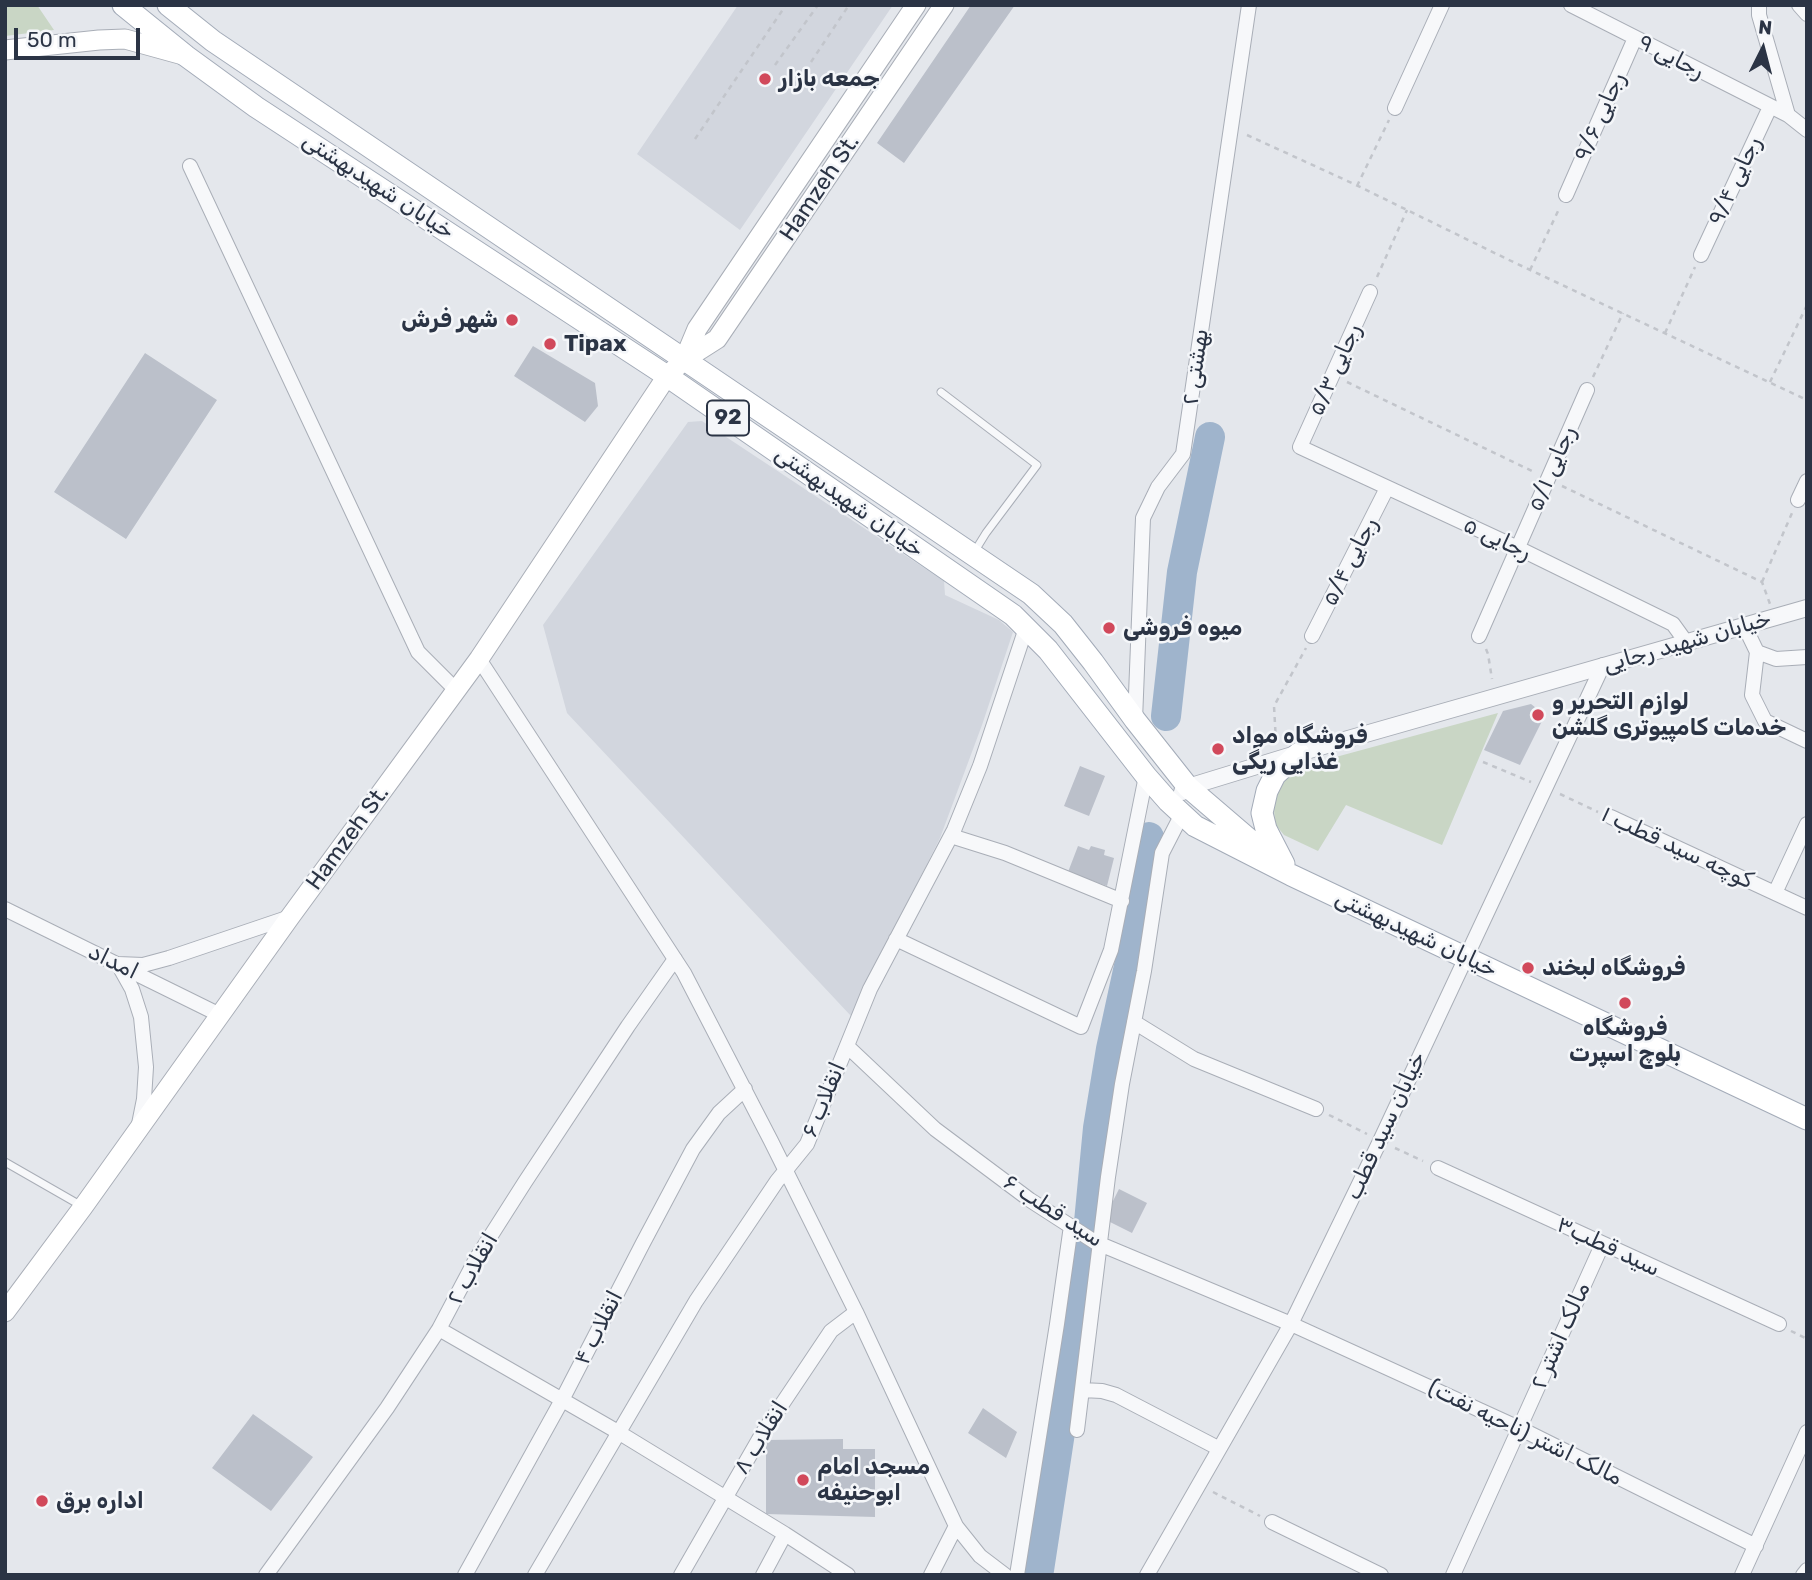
<!DOCTYPE html>
<html>
<head>
<meta charset="utf-8">
<style>
  body { margin:0 }
  #map { position:relative; width:1812px; height:1580px; overflow:hidden; background:#e4e7ec; font-family:Rubik,sans-serif }
  canvas { display:block }
  .frame { position:absolute; inset:0; border:7px solid #2b3445; pointer-events:none }
  .north { position:absolute; left:1728px; top:14px; width:70px; height:70px; -webkit-text-stroke:5px #f4f6f9; paint-order:stroke; rotate:6deg; font-size:19px; font-weight:700; line-height:28px; text-align:center; color:#2b3445 }
  .north::after { content:''; display:block; margin:auto; width:24px; height:32px; background:#2b3445; clip-path:polygon(50% 0,100% 100%,50% 72%,0 100%) }
  .scale { position:absolute; left:14px; top:28px; width:126px; height:32px; box-sizing:border-box; border:4px solid #2b3445; border-top:0; padding-left:9px; font-size:21px; line-height:24px; white-space:nowrap; color:#2b3445; -webkit-text-stroke:5px #f4f6f9; paint-order:stroke }
</style>
</head>
<body>
<div id="map">
<canvas width="1812" height="1580"></canvas>
<div class="frame"></div>
<div class="north">N</div>
<div class="scale">50 m</div>
</div>
<script>
const context = document.querySelector('canvas').getContext('2d');
context.lineJoin = 'round';
function paint(path, color) { context.fillStyle = color; context.fill(path, 'evenodd'); }
const toPath = rows => new Path2D(rows.map(r => 'M' + r).join(''));
function trace(path, color, width, dash) { context.strokeStyle = color; context.lineWidth = width; context.lineCap = dash ? 'butt' : 'round'; context.setLineDash(dash || []); context.stroke(path); }
function drawText(font, color, halo, rows, align = 'center') {
  context.font = font + ' Rubik,"Noto Naskh Arabic",sans-serif'; context.lineWidth = 5; context.setLineDash([]); context.textBaseline = 'middle'; context.strokeStyle = halo; context.fillStyle = color; for (const [text, x, y, turn = 0] of rows) {
    context.save(); context.translate(x, y); context.rotate((+turn || 0) * Math.PI / 180); context.textAlign = isNaN(turn) ? turn : align; if (halo) context.strokeText(text, 0, 0); context.fillText(text, 0, 0); context.restore();
  }
}
paint(toPath([
  [738,5,893,5,740,230,637,154],
  [702,421,944,581,945,595,999,620,1013,632,982,725,940,838,851,1016,567,713,543,625,688,422]
]), '#d2d6de');
paint(toPath([
  [5,5,37,5,54,30,5,36],
  [1498,713,1442,845,1346,805,1318,851,1284,835,1275,824,1274,809,1276,792,1283,777,1299,767]
]), '#c9d6c5');
trace(toPath([
  [1166,716,1182,572,1210,437],
  [1089,1222,1098,1128,1111,1049,1134,943,1149,837],
  [1036,1575,1039,1570,1056,1459,1082,1286,1086,1252]
]), '#9fb4cc', 30);
paint(toPath([
  [971,5,1015,5,904,163,877,143],
  [533,346,595,383,598,406,585,422,514,376],
  [145,353,217,400,126,539,54,492],
  [1531,704,1545,715,1520,765,1484,750,1503,711],
  [1080,766,1105,776,1089,816,1064,806],
  [1078,846,1089,850,1091,846,1105,850,1104,855,1114,858,1107,886,1068,872],
  [1119,1189,1147,1203,1132,1233,1104,1219],
  [983,1408,1017,1432,1006,1458,968,1433],
  [253,1414,313,1457,271,1511,212,1468],
  [843,1439,843,1449,875,1449,875,1517,766,1514,766,1440]
]), '#bbc0ca');
const service = toPath([
  [941,392,1037,465,986,533,973,554],
  [5,1162,80,1205]
]);
const minor = toPath([
  [1571,5,1788,115,1807,130],
  [1759,5,1759,15,1788,115],
  [1799,5,1807,14],
  [1395,108,1442,5],
  [190,166,418,652,456,690],
  [1566,195,1635,38],
  [1701,255,1770,107],
  [1370,292,1300,447,1518,548,1673,624,1686,642],
  [1798,500,1807,481],
  [1744,625,1757,652,1776,659,1807,657],
  [1312,636,1387,488],
  [1479,636,1587,390],
  [1757,652,1752,695,1765,721,1807,741],
  [479,659,684,973,771,1141,856,1312,956,1526,980,1556,1005,1575],
  [1135,720,1143,518,1158,487,1183,454,1249,5],
  [1611,817,1807,908],
  [951,836,1005,853,1122,901],
  [1775,893,1807,824],
  [5,909,220,1015],
  [896,939,1081,1027,1111,950,1146,776],
  [1134,1022,1194,1059,1316,1109],
  [847,1046,935,1129,1030,1200,1095,1242,1291,1324,1519,1428,1756,1546],
  [139,1124,144,1099,146,1067,141,1017,132,989,118,964,143,965,169,958,290,917],
  [1438,1168,1779,1324],
  [439,1329,618,1432,785,1534,848,1575],
  [1082,1390,1102,1391,1116,1395,1218,1448],
  [1077,1430,1108,1177,1122,1084,1144,971,1162,853,1182,814],
  [1272,1522,1381,1575],
  [266,1575,387,1408,439,1329,476,1259,525,1182,628,1026,675,959],
  [465,1575,562,1400,643,1243,693,1149,719,1113,745,1089],
  [535,1575,696,1301,777,1181,807,1144,870,989,954,830,980,766,1026,628],
  [681,1575,762,1434,831,1331,856,1312],
  [763,1575,785,1534],
  [931,1575,956,1526],
  [1017,1575,1057,1324,1071,1226],
  [1147,1575,1291,1324,1380,1141,1603,665],
  [1453,1575,1602,1245],
  [1742,1575,1807,1432],
  [1803,1575,1807,1570]
]);
const tertiary = toPath([
  [1182,792,1188,787,1299,753,1807,608]
]);
const secondary = toPath([
  [5,50,99,40,125,39,183,55],
  [684,360,697,329,916,5],
  [5,1312,83,1207,290,917,479,659,667,376,684,360,717,339,944,5]
]);
const primary = toPath([
  [123,5,186,56,256,107,667,376,1013,615,1048,650,1146,776,1168,801,1195,826,1291,875,1807,1119],
  [168,5,213,41,1031,594,1063,624,1093,662,1135,720,1188,787,1265,853],
  [1284,864,1266,829,1262,813,1267,791,1275,775,1299,753]
]);
trace(service, '#a9aeb7', 9);
trace(minor, '#a9aeb7', 16);
trace(tertiary, '#a9aeb7', 18);
trace(secondary, '#a9aeb7', 21);
trace(primary, '#a3abb8', 23);
trace(toPath([
  [811,62,849,5],
  [775,65,818,5],
  [1247,135,1354,184,1509,260,1807,400],
  [695,139,786,5],
  [1357,186,1389,120],
  [1530,270,1560,207],
  [1377,277,1407,210],
  [1665,333,1695,267],
  [1593,377,1623,313],
  [1347,382,1534,472],
  [1770,382,1807,305],
  [1562,486,1762,582,1770,604],
  [1762,582,1792,513],
  [1486,649,1488,654,1492,679],
  [1276,742,1274,706,1306,648],
  [1483,762,1531,782],
  [1560,794,1598,812],
  [1329,1115,1367,1134],
  [1395,1148,1423,1161],
  [1791,1331,1807,1339],
  [1213,1492,1260,1516]
]), '#c2c5cb', 2.5, [5, 5]);
trace(service, '#f7f8fa', 7);
trace(minor, '#f7f8fa', 14);
trace(tertiary, '#f7f8fa', 16);
trace(secondary, '#fff', 19);
trace(primary, '#fff', 21);
for (const [x, y, r, color] of [
  [765,79,7,"#d1495b"],
  [512,320,7,"#d1495b"],
  [550,344,7,"#d1495b"],
  [1109,628,7,"#d1495b"],
  [1538,715,7,"#d1495b"],
  [1218,749,7,"#d1495b"],
  [1528,968,7,"#d1495b"],
  [1625,1003,7,"#d1495b"],
  [803,1480,7,"#d1495b"],
  [42,1501,7,"#d1495b"]
]) { const dot = new Path2D(); dot.arc(x, y, r, 0, 2 * Math.PI); context.fillStyle = color; context.fill(dot); trace(dot, '#f4f6f9', 2.5); }
for (const [x, y, w] of [
  [728,418,42]
]) { const box = new Path2D(); box.roundRect(x - w / 2, y - 17.5, w, 35, 5); context.fillStyle = '#f4f6f9'; context.fill(box); trace(box, '#2b3445', 2); }
drawText('bold 21px', '#2b3445', null, [
  ["92",728,418]
]);
drawText('23px', '#2b3445', '#f4f6f9', [
  ["رجایی ۹",1671,57,27],
  ["رجایی ۹/۶",1600,117,-66],
  ["رجایی ۹/۴",1735,181,-65],
  ["خیابان شهیدبهشتی",378,186,33],
  ["Hamzeh St.",820,188,-56],
  ["بهشتی ۲",1196,367,-82],
  ["رجایی ۵/۳",1335,370,-66],
  ["رجایی ۵/۱",1552,469,-67],
  ["خیابان شهیدبهشتی",849,502,35],
  ["رجایی ۵",1497,539,25],
  ["رجایی ۵/۴",1350,562,-63],
  ["خیابان شهید رجایی",1687,642,-16],
  ["Hamzeh St.",348,838,-54],
  ["کوچه سید قطب ۱",1677,848,25],
  ["خیابان شهیدبهشتی",1416,934,25],
  ["امداد",113,962,26],
  ["انقلاب ۶",824,1100,-67],
  ["خیابان سید قطب",1386,1126,-65],
  ["سید قطب ۶",1053,1211,33],
  ["سید قطب۳",1608,1247,25],
  ["انقلاب ۲",473,1269,-60],
  ["انقلاب ۴",599,1328,-63],
  ["مالک اشتر ۲",1561,1336,-66],
  ["مالک اشتر (ناحیه نفت)",1525,1433,26],
  ["انقلاب ۸",761,1438,-58]
]);
drawText('bold 23px', '#2b3445', '#f4f6f9', [
  ["جمعه بازار",779,79],
  ["شهر فرش",498,320,"right"],
  ["Tipax",564,344],
  ["میوه فروشی",1123,628],
  ["لوازم التحریر و",1552,702],
  ["خدمات کامپیوتری گلشن",1552,728],
  ["فروشگاه مواد",1232,736],
  ["غذایی ریگی",1232,762],
  ["فروشگاه لبخند",1542,968],
  ["فروشگاه",1625,1028,"center"],
  ["بلوچ اسپرت",1625,1054,"center"],
  ["مسجد امام",817,1467],
  ["ابوحنیفه",817,1493],
  ["اداره برق",56,1501]
], 'left');
</script>
</body>
</html>
